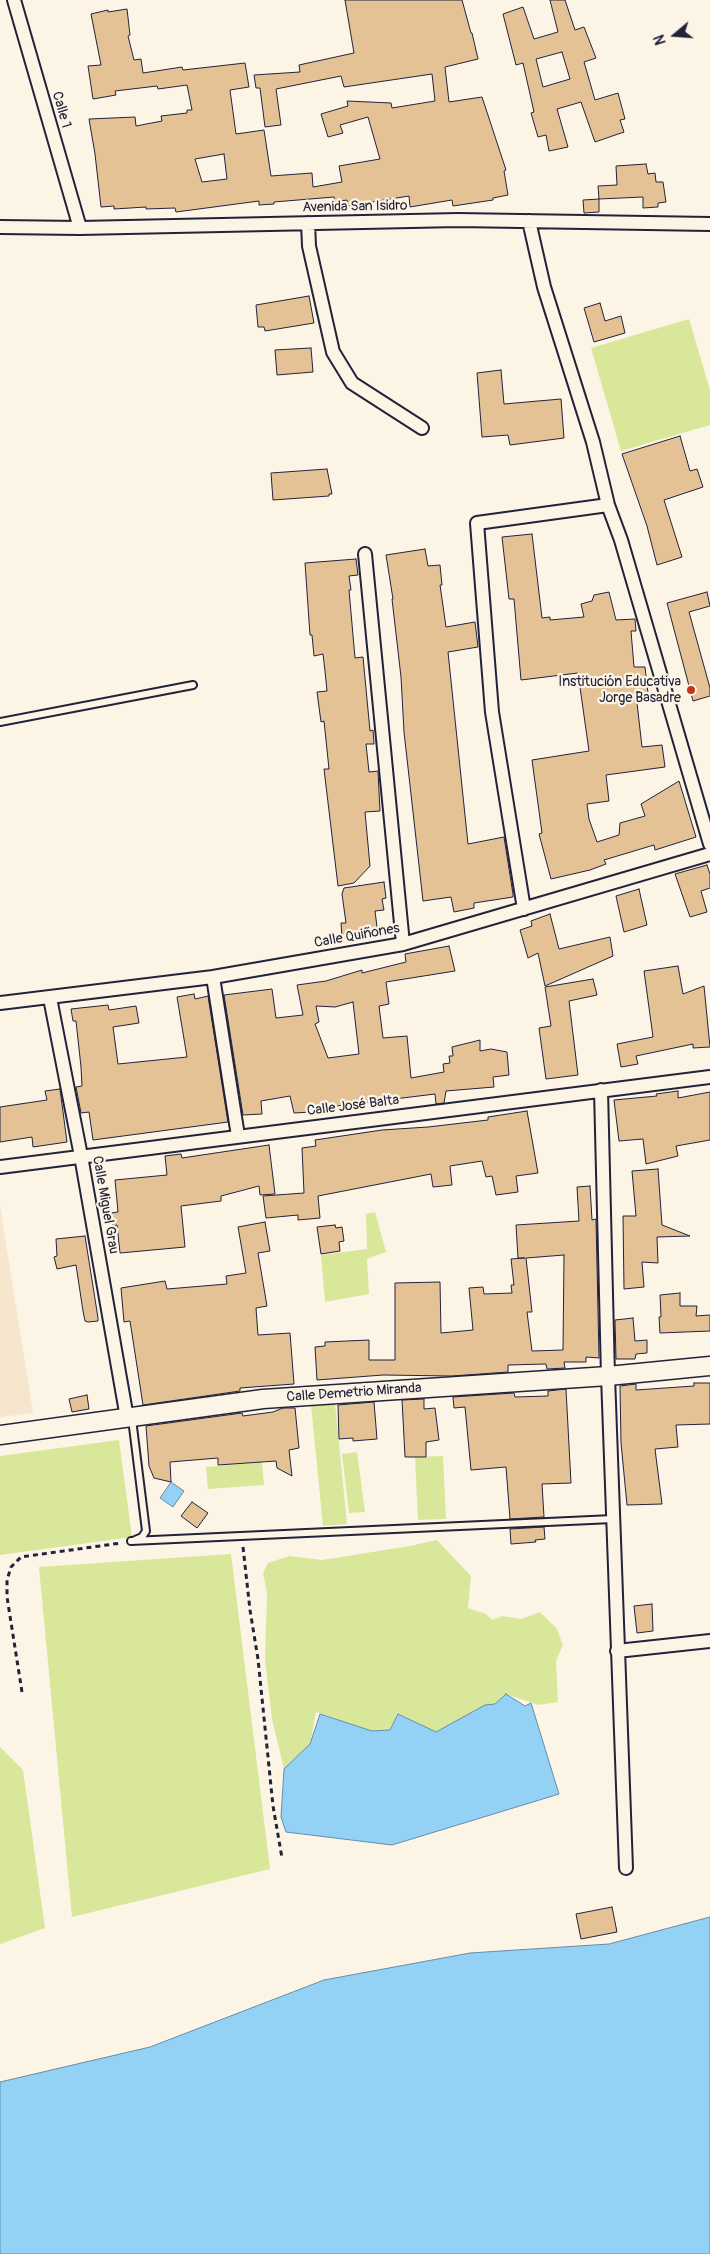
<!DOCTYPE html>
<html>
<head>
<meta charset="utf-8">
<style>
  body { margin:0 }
  #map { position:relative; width:710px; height:2254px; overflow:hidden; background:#fcf5e5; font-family:Pangolin,sans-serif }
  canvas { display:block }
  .north { position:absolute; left:650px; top:10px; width:50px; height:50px; -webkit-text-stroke:4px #fcf5e5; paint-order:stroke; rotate:252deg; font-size:14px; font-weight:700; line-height:20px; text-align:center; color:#22223b }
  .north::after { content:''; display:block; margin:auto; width:18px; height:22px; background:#22223b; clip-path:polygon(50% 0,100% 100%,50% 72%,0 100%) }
</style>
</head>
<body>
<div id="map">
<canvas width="710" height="2254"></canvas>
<div class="north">N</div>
</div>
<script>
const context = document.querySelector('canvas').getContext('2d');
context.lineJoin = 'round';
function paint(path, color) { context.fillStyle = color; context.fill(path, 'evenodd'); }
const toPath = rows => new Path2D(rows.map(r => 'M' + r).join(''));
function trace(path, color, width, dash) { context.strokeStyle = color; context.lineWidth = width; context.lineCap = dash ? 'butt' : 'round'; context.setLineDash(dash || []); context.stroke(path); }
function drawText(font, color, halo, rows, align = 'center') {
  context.font = font + ' Pangolin,sans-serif'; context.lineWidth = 4.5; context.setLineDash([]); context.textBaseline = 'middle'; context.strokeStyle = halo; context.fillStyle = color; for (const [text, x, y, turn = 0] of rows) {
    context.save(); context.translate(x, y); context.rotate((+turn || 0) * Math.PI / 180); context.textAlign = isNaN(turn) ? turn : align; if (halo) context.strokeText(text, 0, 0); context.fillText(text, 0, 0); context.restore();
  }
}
paint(toPath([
  [0,1206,33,1413,0,1417]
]), '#f5e6cd');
paint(toPath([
  [689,319,710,390,710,425,621,451,591,348],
  [375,1212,386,1252,367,1259,369,1294,325,1302,321,1255,367,1249,366,1214],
  [335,1403,347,1524,323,1526,311,1405],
  [119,1440,132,1537,0,1555,0,1456],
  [357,1452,365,1512,349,1513,342,1454],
  [443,1456,446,1519,418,1520,415,1457],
  [262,1462,264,1485,208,1489,206,1467],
  [437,1540,471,1576,468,1608,486,1614,492,1620,502,1616,521,1619,540,1612,557,1629,563,1645,556,1661,558,1702,538,1705,506,1694,494,1704,485,1705,436,1732,399,1714,390,1730,372,1731,316,1712,310,1744,284,1769,272,1719,265,1660,267,1593,263,1573,268,1563,289,1556,322,1560,410,1546],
  [231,1554,270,1869,72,1917,39,1567],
  [0,1747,23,1770,45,1928,0,1944]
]), '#d9e79a');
const water = toPath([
  [171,1482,184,1491,173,1507,160,1498,171,1482],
  [506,1694,525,1706,531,1703,559,1794,392,1845,286,1832,281,1817,284,1769,310,1744,320,1714,372,1731,390,1730,398,1714,436,1732,485,1705,495,1704,506,1694],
  [710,1917,710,2254,0,2254,0,2082,150,2047,324,1980,470,1953,609,1944,710,1917]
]);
paint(water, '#93d2f4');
trace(water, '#668caa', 1);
const building = toPath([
  [345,0,462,0,471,33,472,33,478,59,445,67,449,102,482,97,506,170,504,171,508,195,493,198,493,200,453,206,452,200,410,207,409,196,348,206,347,200,335,202,334,197,274,202,274,204,259,205,259,201,176,212,175,208,146,209,146,207,114,209,114,206,101,207,95,154,89,119,135,117,136,126,162,121,161,116,187,113,187,110,192,110,187,85,158,89,157,86,115,91,116,95,93,99,88,66,101,65,91,14,108,10,108,12,127,9,130,35,128,36,134,60,141,59,143,73,182,67,183,70,245,63,249,87,230,90,236,134,264,130,271,176,312,173,313,187,342,182,339,166,380,159,368,117,340,125,343,133,328,137,321,114,348,106,347,101,391,103,392,108,435,101,432,74,344,87,341,76,276,89,281,125,265,127,260,88,256,88,254,75,300,72,299,65,354,53,345,0],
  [224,154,227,179,202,182,195,159,224,154],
  [550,0,565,0,575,30,584,27,596,58,584,62,595,100,618,93,625,119,620,120,624,132,595,142,581,102,557,109,568,147,549,151,546,135,538,137,531,113,534,112,523,63,516,65,503,14,523,7,534,39,558,32,550,0],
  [562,52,570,79,543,87,536,59,562,52],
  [646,164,648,174,655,173,656,182,663,182,666,202,658,203,658,207,643,208,643,197,599,199,599,212,584,213,583,200,599,199,598,186,617,185,616,166,646,164],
  [309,296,314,323,265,331,264,327,258,327,256,305,309,296],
  [600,303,605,321,621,316,625,333,594,342,584,308,600,303],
  [311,348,313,372,277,375,275,350,311,348],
  [501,370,504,404,561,399,564,438,510,445,508,435,482,437,477,373,501,370],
  [680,436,690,471,697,469,703,487,664,500,682,557,657,565,647,526,622,454,680,436],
  [327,469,332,494,329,494,329,496,273,500,271,473,327,469],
  [532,534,542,618,550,617,550,620,584,617,581,604,592,601,594,595,609,592,616,620,635,619,636,631,631,631,634,667,645,667,649,702,637,703,642,747,662,745,665,767,606,775,609,801,587,804,589,819,597,842,619,835,620,823,645,816,641,804,679,781,696,837,655,850,654,845,604,860,606,864,590,870,551,879,539,834,542,833,532,760,589,751,578,673,521,680,514,599,509,599,502,537,532,534],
  [425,549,428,566,440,565,442,585,440,585,446,627,475,622,478,647,448,652,468,844,504,837,513,894,513,897,474,903,474,908,454,912,451,897,423,901,404,732,401,677,392,599,393,599,386,555,425,549],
  [356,559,358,575,349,576,351,590,349,590,355,658,363,657,370,731,373,730,374,744,366,744,369,772,378,771,380,811,365,812,370,866,354,883,338,886,324,769,329,769,324,721,321,722,317,692,327,691,325,671,323,654,314,656,312,635,310,635,305,563,356,559],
  [707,592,710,606,689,612,710,688,710,696,693,701,667,603,707,592],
  [707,865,710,874,710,888,701,891,707,912,690,917,675,874,707,865],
  [384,882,386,898,382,899,384,910,375,911,378,935,342,938,341,923,346,923,342,894,344,888,384,882],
  [639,889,647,925,624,932,616,896,639,889],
  [550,914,559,949,610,937,613,956,545,986,538,953,528,958,520,930,532,926,531,921,550,914],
  [449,946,455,971,386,982,389,1004,379,1006,383,1038,407,1036,411,1078,444,1072,443,1064,450,1063,449,1056,453,1056,452,1047,480,1040,480,1051,491,1049,507,1052,509,1075,493,1077,494,1087,446,1091,444,1103,436,1104,435,1094,329,1107,329,1111,294,1113,290,1096,261,1101,262,1114,243,1115,224,995,272,989,276,1018,303,1015,297,985,326,981,362,970,362,973,406,962,405,954,449,946],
  [353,1002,359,1054,328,1058,315,1024,319,1022,316,1006,335,1007,353,1002],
  [678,966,683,994,704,986,710,1047,693,1048,693,1044,636,1056,638,1064,621,1067,617,1044,653,1037,644,971,678,966],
  [593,979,597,995,569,1001,578,1075,546,1079,539,1028,551,1026,545,987,593,979],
  [194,994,195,999,208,996,228,1122,93,1140,89,1112,81,1113,76,1087,82,1086,81,1067,76,1021,73,1021,71,1009,108,1005,109,1010,136,1006,139,1023,113,1027,118,1064,187,1057,177,997,194,994],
  [60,1089,67,1142,33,1147,32,1137,0,1142,0,1107,47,1100,45,1091,60,1089],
  [678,1091,678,1098,710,1092,710,1140,676,1146,678,1156,646,1164,643,1139,619,1141,614,1100,657,1096,656,1094,678,1091],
  [527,1111,538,1173,516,1176,518,1192,496,1195,492,1176,486,1177,482,1161,450,1166,452,1185,433,1187,431,1174,318,1196,320,1218,298,1220,298,1215,266,1218,263,1196,304,1193,302,1148,316,1146,315,1140,382,1130,428,1127,488,1120,488,1117,527,1111],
  [269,1145,275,1194,260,1195,259,1186,221,1196,221,1201,181,1206,185,1247,120,1253,117,1225,113,1226,111,1213,118,1212,115,1180,167,1175,165,1156,181,1154,182,1158,269,1145],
  [658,1169,662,1225,690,1236,657,1237,658,1263,642,1262,644,1287,624,1289,623,1216,636,1216,632,1171,658,1169],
  [590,1186,592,1220,596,1219,599,1358,586,1357,586,1362,564,1362,565,1368,547,1369,546,1364,508,1365,508,1372,452,1376,383,1375,317,1380,315,1347,325,1346,325,1342,369,1340,369,1360,395,1360,395,1283,440,1282,441,1333,473,1330,469,1288,483,1287,484,1294,512,1293,511,1285,514,1285,511,1259,525,1258,518,1258,516,1225,579,1221,577,1187,590,1186],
  [564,1255,563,1350,532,1351,527,1312,532,1312,526,1258,564,1255],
  [265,1222,270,1251,258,1253,267,1306,256,1308,258,1335,290,1333,294,1384,240,1388,240,1391,143,1405,130,1321,124,1322,121,1288,165,1281,167,1289,227,1284,226,1276,246,1273,238,1227,265,1222],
  [335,1225,336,1228,342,1227,344,1241,339,1242,340,1251,321,1254,317,1227,335,1225],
  [85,1236,98,1318,98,1321,88,1322,85,1321,83,1311,76,1265,57,1269,54,1257,57,1256,56,1239,85,1236],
  [680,1293,680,1306,697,1306,696,1316,710,1315,710,1331,660,1333,659,1317,661,1317,660,1295,680,1293],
  [633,1318,635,1341,647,1340,647,1353,636,1354,635,1359,616,1359,615,1320,633,1318],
  [694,1383,710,1383,710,1424,676,1425,678,1447,655,1449,662,1504,627,1505,621,1443,620,1386,636,1384,636,1390,694,1386,694,1383],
  [566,1389,571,1483,542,1484,544,1517,510,1519,506,1467,471,1470,465,1407,454,1408,453,1397,514,1393,515,1397,548,1396,548,1391,566,1389],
  [87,1395,89,1409,72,1412,69,1399,87,1395],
  [424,1399,424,1409,435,1408,439,1440,426,1442,426,1457,405,1457,402,1400,424,1399],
  [374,1402,377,1439,353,1441,353,1438,339,1439,338,1405,374,1402],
  [283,1408,295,1408,299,1448,289,1450,292,1476,277,1468,276,1461,218,1465,218,1458,170,1462,171,1482,154,1478,149,1466,146,1426,242,1413,243,1416,273,1412,283,1408],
  [192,1502,208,1513,197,1528,181,1516,192,1502],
  [544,1527,545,1539,535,1540,536,1542,511,1544,510,1529,544,1527],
  [652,1604,653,1631,637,1633,634,1606,652,1604],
  [612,1907,617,1932,581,1939,576,1914,612,1907]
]);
paint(building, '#e4c296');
trace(building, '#22223b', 1);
const service = toPath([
  [0,722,193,685],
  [132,1419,146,1531,142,1537,135,1540],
  [131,1541,613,1519]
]);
const minor = toPath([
  [14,0,80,228],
  [529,221,544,287,593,442,608,505,621,540,710,844],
  [308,223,309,246,333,352,352,383,422,428],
  [0,227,80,228,458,220,710,224],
  [365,554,403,944],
  [524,909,492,712,477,523,608,505],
  [213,977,238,1136],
  [50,998,81,1156,127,1418],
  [0,1003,213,977,403,944,710,854],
  [601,1090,608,1376,626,1868],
  [0,1167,710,1077],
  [617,1651,710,1641]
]);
const secondary = toPath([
  [0,1435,263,1399,608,1376,710,1366]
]);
trace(service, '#22223b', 10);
trace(minor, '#22223b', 16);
trace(secondary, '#22223b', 21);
trace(toPath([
  [243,1547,250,1610,258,1659,273,1806,282,1858],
  [22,1692,7,1597,7,1580,11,1567,21,1557,121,1543]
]), '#22223b', 3, [5, 4]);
trace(service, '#fcf5e5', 6);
trace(minor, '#fcf5e5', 12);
trace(secondary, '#fcf5e5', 18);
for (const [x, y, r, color] of [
  [691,690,5,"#c8321e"]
]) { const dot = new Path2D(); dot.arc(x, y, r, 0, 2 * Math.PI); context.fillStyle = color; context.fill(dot); trace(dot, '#fcf5e5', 2); }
drawText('14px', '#22223b', '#fcf5e5', [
  ["Calle 1",61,110,74],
  ["Avenida San Isidro",355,207,-1],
  ["Calle Quiñones",357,936,-10],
  ["Calle José Balta",353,1106,-7],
  ["Calle Miguel Grau",105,1205,80],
  ["Calle Demetrio Miranda",354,1393,-4]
]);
drawText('14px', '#22223b', '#fcf5e5', [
  ["Institución Educativa",681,682],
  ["Jorge Basadre",681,698]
], 'right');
</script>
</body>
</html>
